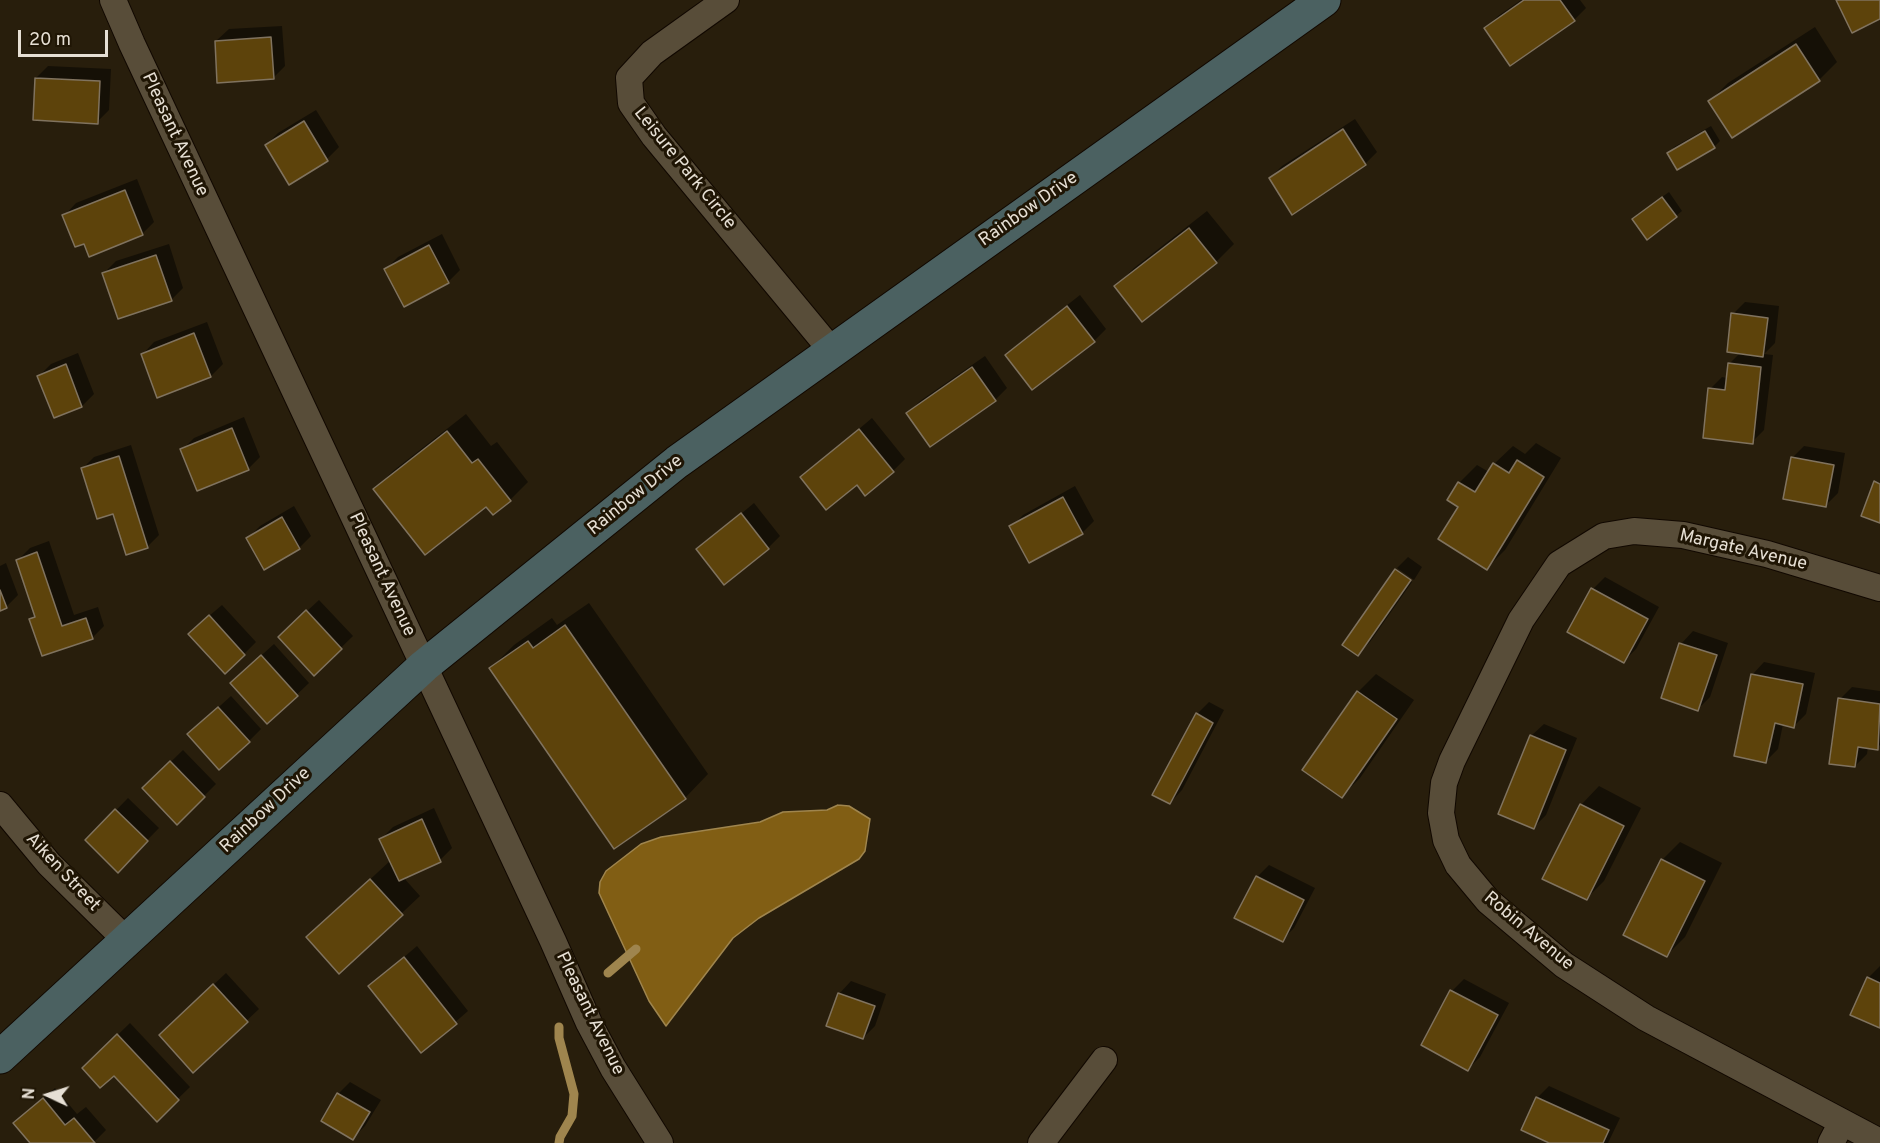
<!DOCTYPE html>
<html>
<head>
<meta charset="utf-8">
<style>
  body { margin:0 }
  #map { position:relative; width:1880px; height:1143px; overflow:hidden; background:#281e0c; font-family:Overpass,sans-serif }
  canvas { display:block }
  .north { position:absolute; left:18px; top:1065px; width:60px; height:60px; -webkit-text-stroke:4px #1f1504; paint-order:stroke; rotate:274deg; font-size:16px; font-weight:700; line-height:24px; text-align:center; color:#e6dfd4 }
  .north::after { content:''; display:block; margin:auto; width:21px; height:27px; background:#e6dfd4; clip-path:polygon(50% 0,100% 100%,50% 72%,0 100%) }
  .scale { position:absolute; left:18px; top:30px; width:90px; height:27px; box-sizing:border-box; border:3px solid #e6dfd4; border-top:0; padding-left:8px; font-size:18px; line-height:21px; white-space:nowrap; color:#e6dfd4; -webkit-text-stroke:4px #1f1504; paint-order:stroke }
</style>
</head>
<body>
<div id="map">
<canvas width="1880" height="1143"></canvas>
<div class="north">N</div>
<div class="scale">20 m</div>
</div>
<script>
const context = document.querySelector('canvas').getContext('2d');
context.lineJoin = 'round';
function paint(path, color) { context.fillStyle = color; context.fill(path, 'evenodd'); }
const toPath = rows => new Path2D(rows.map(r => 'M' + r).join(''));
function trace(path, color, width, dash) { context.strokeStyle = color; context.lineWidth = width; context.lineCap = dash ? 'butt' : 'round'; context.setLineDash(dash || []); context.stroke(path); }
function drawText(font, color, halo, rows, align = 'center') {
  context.font = font + ' Overpass,sans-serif'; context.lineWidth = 6; context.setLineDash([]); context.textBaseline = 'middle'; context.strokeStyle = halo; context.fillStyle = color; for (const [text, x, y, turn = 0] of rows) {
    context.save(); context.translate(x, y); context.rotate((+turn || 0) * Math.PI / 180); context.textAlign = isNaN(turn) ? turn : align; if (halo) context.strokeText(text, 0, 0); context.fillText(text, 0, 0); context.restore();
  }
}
const water = toPath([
  [838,805,849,806,870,819,865,851,859,859,759,918,733,938,666,1026,649,1001,599,893,600,882,606,871,641,844,661,837,760,822,783,812,827,810,838,805]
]);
paint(water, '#815e14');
trace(water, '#9f854e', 1.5);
paint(toPath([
  [1521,0,1580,0,1586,8,1574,20,1486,28,1498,16],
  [282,26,285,66,273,78,216,41,229,29],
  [1815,27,1837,62,1819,80,1733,136,1710,101,1728,83],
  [48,66,111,69,109,110,97,122,36,78],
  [316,110,339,147,327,159,290,183,266,145,278,133],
  [1355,119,1377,152,1365,164,1270,178,1282,166],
  [1711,126,1720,141,1714,147,1677,168,1669,153,1674,147],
  [137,179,154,222,142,234,85,242,64,216,76,203],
  [1669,192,1682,211,1676,216,1640,213],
  [1207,211,1234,244,1216,262,1116,286,1134,268],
  [442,234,460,270,448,282,386,269,398,257],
  [169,244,183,288,171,300,104,273,116,261],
  [1080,295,1106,329,1094,341,1007,355,1019,343],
  [1745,302,1779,306,1775,343,1764,354,1773,355,1764,430,1752,442,1710,389,1722,377,1727,378,1729,364,1740,353,1733,314],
  [207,322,223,364,211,376,142,355,154,342],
  [78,353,94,394,82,406,55,416,39,376,51,364],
  [985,356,1007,388,995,400,908,413,920,401],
  [466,414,491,446,497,442,528,482,510,500,487,505,375,489,393,471],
  [244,417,260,457,248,469,182,450,194,438],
  [872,418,905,459,893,471,857,483,802,477],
  [1536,443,1561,458,1505,550,1487,568,1460,506,1459,483,1477,465,1489,472,1494,464,1513,446,1525,454],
  [131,445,159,535,147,547,114,512,82,469,94,457],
  [1804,446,1845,453,1838,493,1826,505,1792,458],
  [1075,486,1094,521,1082,533,1011,527,1023,515],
  [754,503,780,536,768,548,698,550],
  [294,506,311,536,299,548,248,538,260,526],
  [49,541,74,615,98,607,104,626,92,638,31,620,36,614,18,560,30,548],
  [1408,557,1422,567,1414,580,1397,568],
  [6,563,18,595,6,607,0,609,0,566],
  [1396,569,1412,582,1370,642,1358,654,1344,645],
  [1605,577,1659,607,1636,649,1624,661,1593,589],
  [319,600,353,636,314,674,292,625],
  [589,603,708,774,685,798,491,668,514,645,552,618,557,625],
  [222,605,256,642,244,654,202,622],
  [1693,631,1728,643,1710,697,1698,709,1663,697,1681,644],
  [274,644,309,683,268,722,244,671],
  [1764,662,1815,673,1806,714,1794,726,1783,724,1778,749,1766,761,1752,675],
  [1376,674,1414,700,1360,778,1342,796,1304,770,1358,692],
  [1852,687,1880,691,1880,745,1877,748,1868,747,1867,754,1855,766,1840,699],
  [231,696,261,729,249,741,201,723],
  [1209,702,1224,710,1182,790,1170,803,1197,714],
  [1544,724,1577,738,1546,815,1534,827,1531,736],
  [183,750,216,784,177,823,144,788],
  [1599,786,1641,808,1604,881,1586,899,1544,878,1581,805],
  [128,798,159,828,118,870,87,840],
  [434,808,452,848,440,860,403,877,420,896,339,972,308,937,391,860,381,839,393,827],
  [1680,842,1722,863,1685,937,1667,955,1662,860],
  [1269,865,1315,888,1294,928,1282,940,1257,877],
  [417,946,468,1011,422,1051,370,986],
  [1880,966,1880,1026,1868,978],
  [226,973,259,1009,193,1071,173,1023],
  [1464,979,1509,1003,1480,1057,1468,1069,1423,1044,1452,991],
  [851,981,886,994,875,1026,863,1038,839,994],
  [130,1023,190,1087,157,1119,96,1056],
  [350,1082,381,1100,365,1126,353,1138,338,1094],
  [1549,1086,1620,1118,1608,1143,1553,1143,1537,1098],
  [55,1088,77,1114,86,1107,106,1130,93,1143,32,1143,15,1123]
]), '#0007');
trace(toPath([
  [608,973,636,949],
  [559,1143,560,1137,572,1116,574,1094,559,1038,559,1027]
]), '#9f854e', 9);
const building = toPath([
  [1524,0,1560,0,1575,21,1510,66,1484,28,1524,0],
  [1836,0,1880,0,1880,19,1852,33,1836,0],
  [271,37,274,79,217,83,215,41,271,37],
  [1796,44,1820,81,1732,138,1708,101,1796,44],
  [35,78,100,81,98,124,33,120,35,78],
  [304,121,328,161,289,185,265,145,304,121],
  [1343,129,1366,165,1292,215,1269,178,1343,129],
  [1705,131,1715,148,1677,170,1667,153,1705,131],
  [125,190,143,235,89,257,84,244,75,247,62,215,125,190],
  [1662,197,1677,217,1647,240,1632,219,1662,197],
  [1189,228,1217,263,1142,322,1114,286,1189,228],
  [429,245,449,283,404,307,384,269,429,245],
  [156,255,172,301,118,319,102,273,156,255],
  [1067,306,1095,342,1032,390,1005,355,1067,306],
  [1731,313,1768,318,1763,357,1727,352,1731,313],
  [194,333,211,377,157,398,141,354,194,333],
  [1728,363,1761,367,1753,444,1703,438,1708,388,1725,390,1728,363],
  [66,364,82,407,54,418,37,376,66,364],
  [972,367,996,401,930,447,906,413,972,367],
  [232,428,249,470,197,491,180,449,232,428],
  [859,429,894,472,865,496,857,485,826,510,800,477,859,429],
  [447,431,472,463,478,459,511,501,493,515,486,507,425,555,373,489,447,431],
  [119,456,148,548,126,555,113,514,97,519,81,468,119,456],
  [1791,457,1834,465,1826,507,1783,499,1791,457],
  [1517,460,1544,477,1487,570,1438,539,1458,507,1447,500,1458,482,1475,492,1493,463,1509,473,1517,460],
  [1874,481,1880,484,1880,523,1861,516,1874,481],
  [1063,497,1083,534,1029,563,1009,526,1063,497],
  [741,513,769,549,724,585,696,549,741,513],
  [282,517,300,549,264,570,246,538,282,517],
  [37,552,62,626,86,618,93,639,42,656,29,619,35,617,16,560,37,552],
  [1395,569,1411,580,1358,656,1342,645,1395,569],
  [1591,588,1648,619,1624,663,1567,632,1591,588],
  [0,590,7,608,0,611,0,590],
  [306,610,342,649,314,676,278,637,306,610],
  [209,615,245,655,225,674,188,634,209,615],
  [565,625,686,799,614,849,489,668,528,641,533,648,565,625],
  [1679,643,1717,655,1698,711,1661,698,1679,643],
  [261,655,298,696,267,724,230,683,261,655],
  [1751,674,1803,684,1794,728,1775,723,1766,763,1734,756,1751,674],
  [1357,691,1397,719,1342,798,1302,770,1357,691],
  [1838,698,1880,704,1878,750,1858,747,1855,767,1829,764,1838,698],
  [218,707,250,742,219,770,187,734,218,707],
  [1196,713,1213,723,1170,804,1152,795,1196,713],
  [1530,735,1566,750,1534,829,1498,814,1530,735],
  [170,761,205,797,177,825,142,788,170,761],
  [1580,804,1624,826,1587,900,1542,879,1580,804],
  [115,809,148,841,118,873,85,840,115,809],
  [422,819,441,862,399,881,379,839,422,819],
  [1661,859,1705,881,1667,957,1623,935,1661,859],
  [1256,876,1304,900,1283,942,1234,918,1256,876],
  [370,879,403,915,339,974,306,937,370,879],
  [404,957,457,1024,421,1053,368,986,404,957],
  [1867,977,1880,983,1880,1028,1850,1015,1867,977],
  [213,984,248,1022,193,1073,159,1035,213,984],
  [1450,990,1498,1015,1468,1071,1421,1045,1450,990],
  [838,993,875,1006,863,1039,826,1026,838,993],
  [117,1034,179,1100,157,1122,114,1076,100,1088,82,1068,117,1034],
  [337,1093,370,1112,353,1140,321,1121,337,1093],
  [1536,1097,1609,1130,1603,1143,1549,1143,1521,1130,1536,1097],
  [43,1098,65,1125,74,1118,95,1143,30,1143,13,1123,43,1098]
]);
paint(building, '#5d430b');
trace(building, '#80735f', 1.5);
const minor = toPath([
  [113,0,132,44,553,941,589,1023,613,1068,660,1143],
  [726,0,652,53,629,78,631,103,654,136,832,351],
  [1880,588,1767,554,1683,535,1634,531,1604,536,1559,564,1521,620,1452,761,1444,783,1441,813,1446,840,1458,865,1488,901,1564,965,1646,1018,1880,1142],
  [0,805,49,864,126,940],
  [1041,1143,1104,1060],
  [1831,1143,1842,1122]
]);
const secondary = toPath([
  [0,1057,424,666,677,462,1324,0]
]);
trace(minor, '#110800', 28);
trace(secondary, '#110800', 35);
trace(minor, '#584d39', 26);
trace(secondary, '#4b6161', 33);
drawText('18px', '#e6dfd4', '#1f1504', [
  ["Pleasant Avenue",174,135,65],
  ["Leisure Park Circle",684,169,51],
  ["Rainbow Drive",1029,210,-35],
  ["Rainbow Drive",636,496,-39],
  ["Margate Avenue",1743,551,13],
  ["Pleasant Avenue",381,575,65],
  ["Rainbow Drive",266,811,-43],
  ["Aiken Street",62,873,47],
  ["Robin Avenue",1528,932,40],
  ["Pleasant Avenue",589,1014,64]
]);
</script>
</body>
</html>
